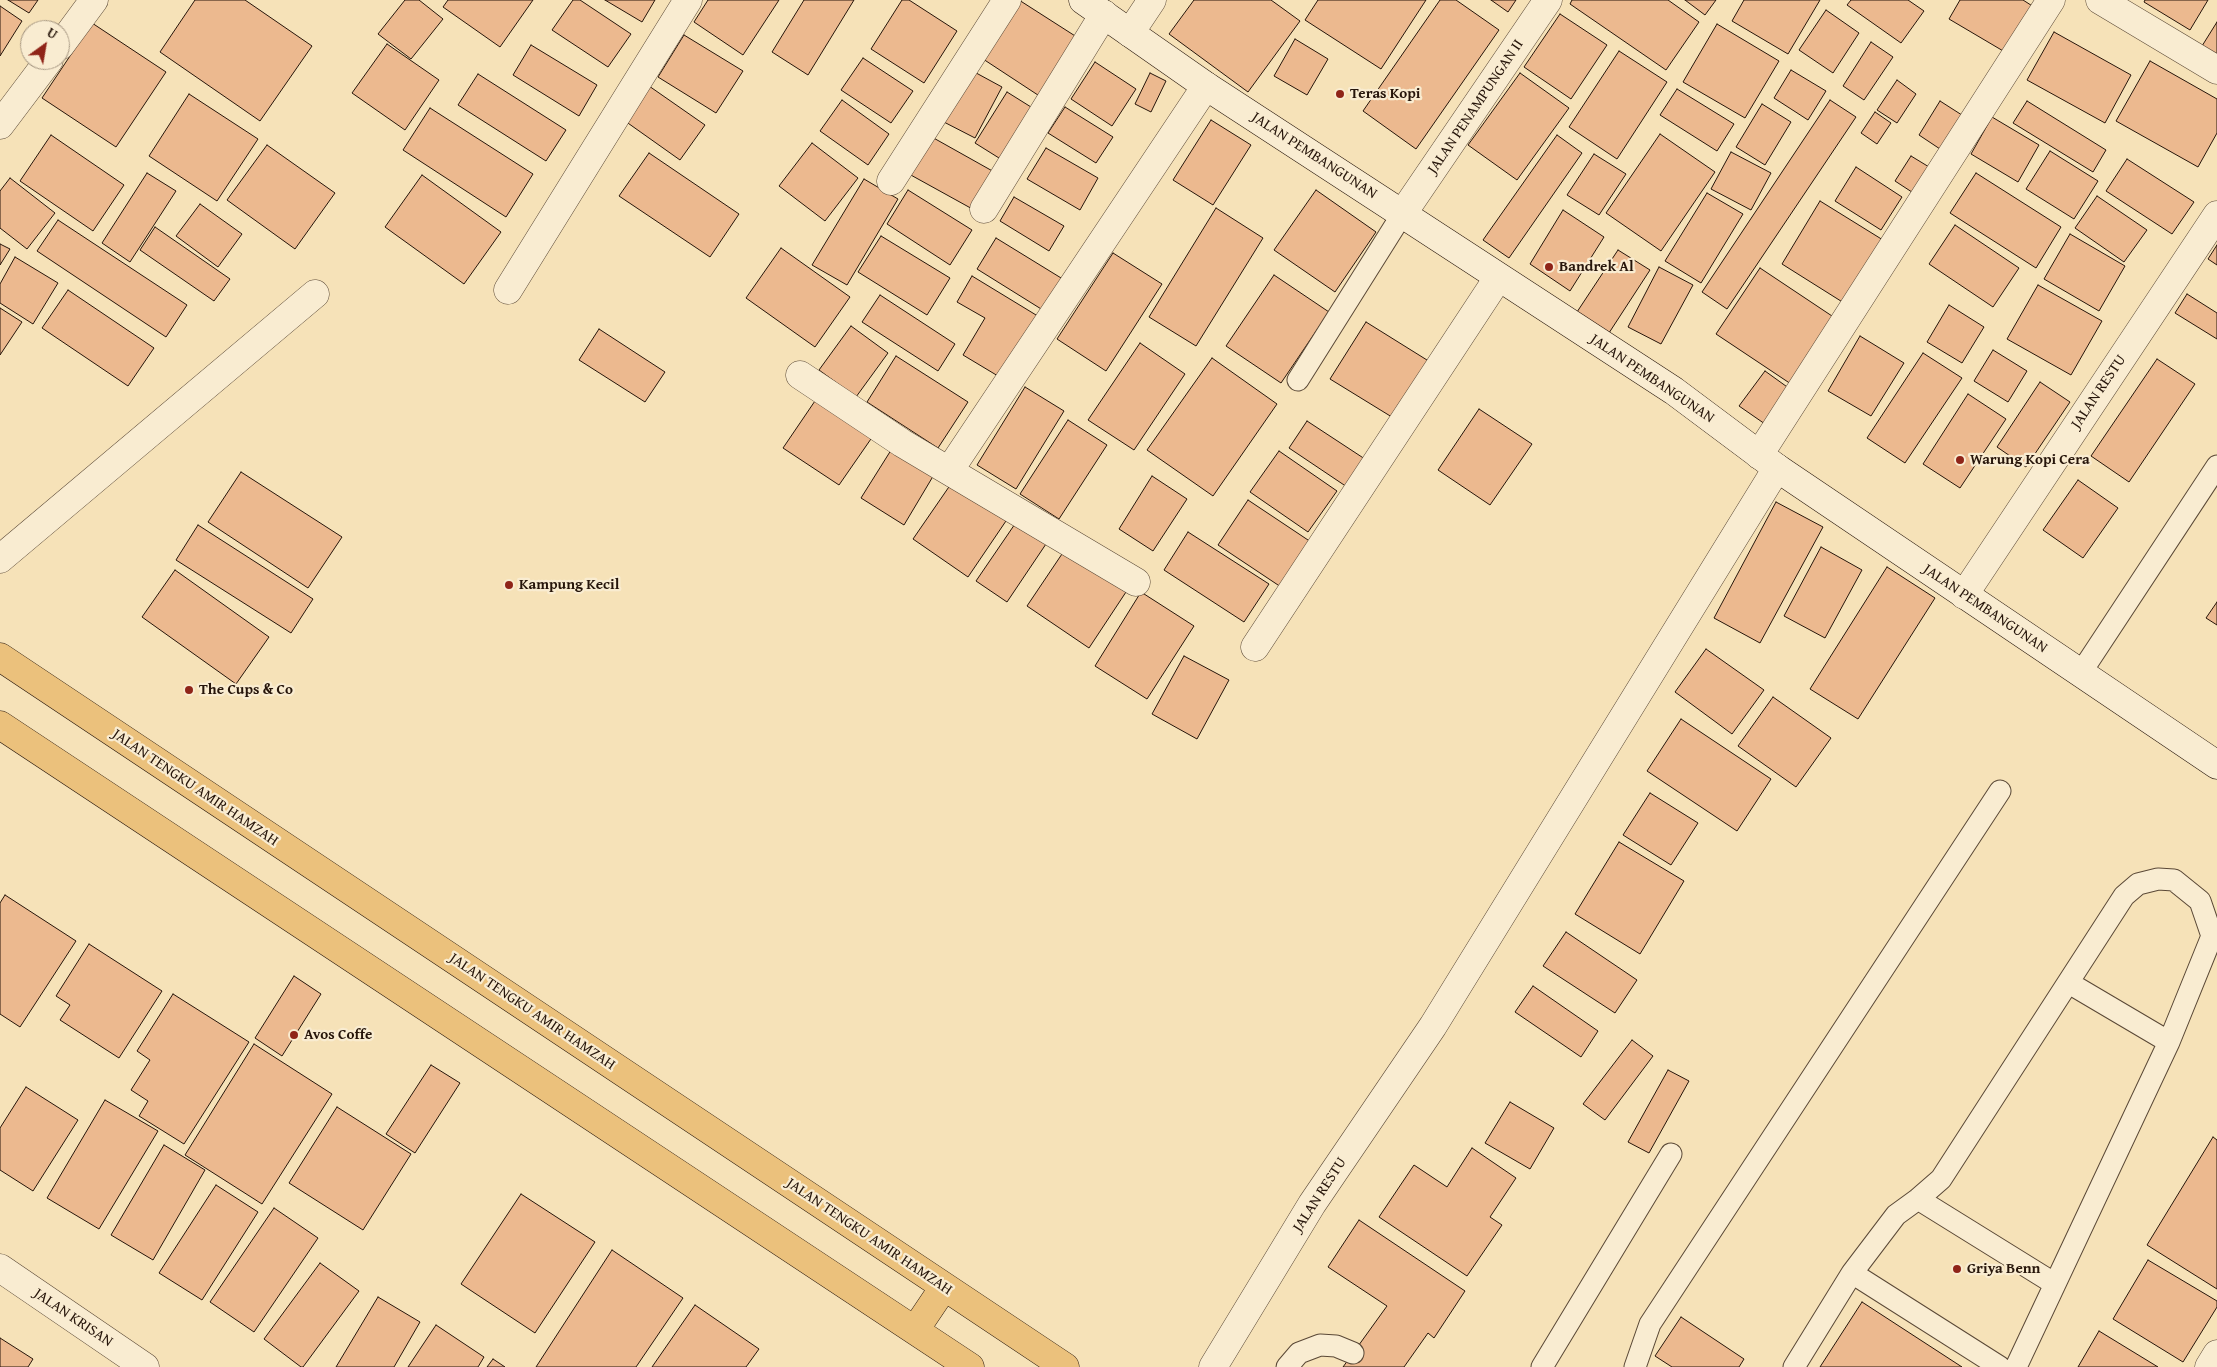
<!DOCTYPE html>
<html>
<head>
<meta charset="utf-8">
<style>
  body { margin:0 }
  #map { position:relative; width:2217px; height:1367px; overflow:hidden; background:#f6e2b8; font-family:"Gentium Book Plus",serif }
  canvas { display:block }
  .north { position:absolute; left:20px; top:20px; width:50px; height:50px; box-sizing:border-box; background:#f9ecd1; border:1px solid #a59681; border-radius:50%; rotate:32deg; font-size:14px; font-weight:700; line-height:20px; text-align:center; color:#26150a }
  .north::after { content:''; display:block; margin:auto; width:18px; height:22px; background:#8f2418; clip-path:polygon(50% 0,100% 100%,50% 72%,0 100%) }
</style>
</head>
<body>
<div id="map">
<canvas width="2217" height="1367"></canvas>
<div class="north">U</div>
</div>
<script>
const context = document.querySelector('canvas').getContext('2d');
context.lineJoin = 'round';
function paint(path, color) { context.fillStyle = color; context.fill(path, 'evenodd'); }
const toPath = rows => new Path2D(rows.map(r => 'M' + r).join(''));
function trace(path, color, width, dash) { context.strokeStyle = color; context.lineWidth = width; context.lineCap = dash ? 'butt' : 'round'; context.setLineDash(dash || []); context.stroke(path); }
function drawText(font, color, halo, rows, align = 'center') {
  context.font = font + ' "Gentium Book Plus",serif'; context.lineWidth = 4.5; context.setLineDash([]); context.textBaseline = 'middle'; context.strokeStyle = halo; context.fillStyle = color; for (const [text, x, y, turn = 0] of rows) {
    context.save(); context.translate(x, y); context.rotate((+turn || 0) * Math.PI / 180); context.textAlign = isNaN(turn) ? turn : align; if (halo) context.strokeText(text, 0, 0); context.fillText(text, 0, 0); context.restore();
  }
}
const building = toPath([
  [8,0,38,0,29,13,8,0],
  [195,0,245,0,312,46,260,121,160,52,195,0],
  [405,0,419,0,443,19,411,59,378,34,405,0],
  [448,0,533,0,500,47,443,7,448,0],
  [573,0,580,0,631,34,608,67,552,30,573,0],
  [605,0,655,0,642,22,605,0],
  [708,0,779,0,743,55,694,22,708,0],
  [804,0,854,0,808,75,772,52,804,0],
  [902,0,909,0,957,31,924,83,871,49,902,0],
  [1019,0,1083,41,1044,99,980,57,1019,0],
  [1194,0,1271,0,1300,21,1248,92,1169,34,1194,0],
  [1318,0,1426,0,1381,69,1305,20,1318,0],
  [1440,0,1456,0,1499,30,1416,149,1363,111,1440,0],
  [1491,0,1516,0,1508,12,1491,0],
  [1572,0,1668,0,1699,22,1666,70,1570,4,1572,0],
  [1685,0,1716,0,1705,15,1685,0],
  [1744,0,1820,0,1788,54,1732,21,1744,0],
  [1851,0,1908,0,1924,11,1901,43,1847,5,1851,0],
  [1960,0,2023,0,2037,9,2010,55,1949,19,1960,0],
  [2145,0,2208,0,2190,30,2144,2,2145,0],
  [0,6,22,21,0,56,0,6],
  [1826,10,1859,33,1833,73,1799,50,1826,10],
  [1560,14,1607,45,1571,99,1524,67,1560,14],
  [2217,22,2217,55,2202,46,2217,22],
  [92,23,166,72,116,147,42,98,92,23],
  [1717,24,1779,61,1745,118,1683,82,1717,24],
  [2054,32,2131,75,2105,123,2027,80,2054,32],
  [684,35,743,71,716,113,658,77,684,35],
  [1295,39,1328,59,1307,95,1274,76,1295,39],
  [1871,42,1893,57,1864,100,1843,86,1871,42],
  [387,44,439,80,405,130,352,93,387,44],
  [531,45,597,85,579,116,513,75,531,45],
  [1619,51,1667,82,1617,159,1569,127,1619,51],
  [863,58,913,91,891,123,841,90,863,58],
  [2150,61,2217,99,2217,133,2198,167,2116,121,2150,61],
  [1095,62,1136,89,1112,126,1071,99,1095,62],
  [967,68,1002,87,975,138,940,120,967,68],
  [1791,70,1826,91,1808,120,1774,98,1791,70],
  [1150,73,1166,81,1151,112,1135,104,1150,73],
  [1520,73,1569,108,1517,180,1468,145,1520,73],
  [478,74,566,130,546,161,458,105,478,74],
  [1897,80,1916,94,1897,123,1877,110,1897,80],
  [649,86,705,125,680,160,625,121,649,86],
  [1677,89,1734,124,1717,151,1660,115,1677,89],
  [1007,92,1039,112,1007,163,975,143,1007,92],
  [189,94,258,139,217,201,149,156,189,94],
  [842,100,889,134,868,165,820,131,842,100],
  [1830,100,1856,117,1727,309,1702,292,1830,100],
  [1940,101,1965,117,1943,151,1919,135,1940,101],
  [2027,101,2106,150,2093,172,2013,123,2027,101],
  [1762,104,1791,122,1765,165,1736,147,1762,104],
  [1065,107,1113,137,1096,163,1048,133,1065,107],
  [430,108,533,174,506,217,403,150,430,108],
  [1875,112,1891,123,1877,144,1861,133,1875,112],
  [1992,117,2039,145,2018,182,1971,154,1992,117],
  [1211,120,1251,145,1213,205,1173,180,1211,120],
  [1660,134,1715,172,1661,251,1606,213,1660,134],
  [51,135,124,185,93,231,20,181,51,135],
  [1557,135,1582,153,1509,258,1483,240,1557,135],
  [930,136,996,173,976,211,909,174,930,136],
  [812,143,858,178,825,221,779,186,812,143],
  [267,145,335,193,295,249,227,200,267,145],
  [1046,148,1098,178,1080,210,1027,179,1046,148],
  [2050,151,2098,181,2074,219,2026,189,2050,151],
  [1731,152,1771,173,1751,210,1711,189,1731,152],
  [649,153,739,214,710,257,619,196,649,153],
  [1594,154,1626,174,1599,215,1567,195,1594,154],
  [1911,156,1934,170,1918,196,1895,181,1911,156],
  [2127,159,2194,202,2172,234,2106,191,2127,159],
  [1856,167,1902,197,1881,230,1835,201,1856,167],
  [147,173,176,191,130,262,102,243,147,173],
  [1976,173,2061,227,2036,268,1950,213,1976,173],
  [422,175,501,232,464,284,385,227,422,175],
  [10,178,55,213,27,249,0,228,0,191,10,178],
  [864,179,898,199,847,285,812,265,864,179],
  [908,190,972,230,950,265,887,224,908,190],
  [1316,190,1376,232,1335,292,1274,250,1316,190],
  [1707,193,1743,214,1701,283,1665,261,1707,193],
  [2097,196,2147,230,2124,262,2075,228,2097,196],
  [1014,197,1064,226,1049,251,1000,221,1014,197],
  [1820,201,1883,240,1844,303,1782,264,1820,201],
  [200,204,242,234,218,267,176,236,200,204],
  [1216,208,1263,238,1196,346,1149,317,1216,208],
  [1563,210,1604,237,1570,291,1530,264,1563,210],
  [58,220,187,305,166,337,37,251,58,220],
  [1955,225,2019,268,1993,307,1929,264,1955,225],
  [155,227,230,279,214,301,140,250,155,227],
  [2070,234,2125,266,2099,311,2044,279,2070,234],
  [881,236,950,278,927,315,858,272,881,236],
  [996,238,1066,281,1046,312,977,269,996,238],
  [0,244,10,249,0,265,0,244],
  [2217,245,2217,265,2208,259,2217,245],
  [781,248,850,297,815,347,746,298,781,248],
  [1618,250,1650,270,1607,336,1575,315,1618,250],
  [1113,253,1162,284,1106,371,1057,339,1113,253],
  [15,257,58,283,33,324,0,303,0,284,15,257],
  [1659,267,1693,285,1661,344,1628,327,1659,267],
  [1760,268,1838,320,1794,386,1716,334,1760,268],
  [1274,275,1329,312,1281,383,1226,346,1274,275],
  [972,276,1041,318,1003,379,963,355,985,318,957,302,972,276],
  [2038,285,2102,321,2071,375,2007,339,2038,285],
  [68,290,154,348,128,386,42,328,68,290],
  [2187,294,2217,313,2217,339,2175,313,2187,294],
  [880,295,955,344,938,371,862,322,880,295],
  [1949,305,1984,327,1962,363,1927,342,1949,305],
  [0,308,22,322,0,355,0,308],
  [1366,322,1435,365,1400,422,1330,379,1366,322],
  [851,326,888,353,856,397,819,370,851,326],
  [599,329,665,372,645,402,579,360,599,329],
  [1860,336,1904,363,1871,416,1828,391,1860,336],
  [1140,343,1185,374,1134,450,1088,420,1140,343],
  [1993,350,2027,371,2008,402,1974,381,1993,350],
  [1923,353,1962,378,1905,463,1867,438,1923,353],
  [896,356,968,402,938,448,867,402,896,356],
  [1212,358,1277,404,1213,496,1147,450,1212,358],
  [2157,359,2195,384,2129,482,2091,456,2157,359],
  [1765,371,1790,389,1765,424,1739,406,1765,371],
  [2040,382,2070,402,2026,467,1997,447,2040,382],
  [1025,387,1064,411,1016,489,977,465,1025,387],
  [1968,394,2006,419,1960,488,1923,464,1968,394],
  [817,398,873,436,839,485,783,448,817,398],
  [1479,409,1532,444,1490,505,1438,470,1479,409],
  [1068,420,1107,445,1059,519,1020,494,1068,420],
  [1307,421,1371,463,1353,491,1289,448,1307,421],
  [893,447,935,473,904,525,861,498,893,447],
  [1279,451,1337,491,1308,532,1250,492,1279,451],
  [241,472,342,537,308,588,208,522,241,472],
  [1152,476,1187,499,1153,551,1119,529,1152,476],
  [2078,480,2118,508,2083,558,2043,530,2078,480],
  [953,481,1008,518,968,577,913,539,953,481],
  [1248,500,1311,542,1281,587,1218,545,1248,500],
  [1776,502,1823,527,1760,643,1714,618,1776,502],
  [1017,521,1048,541,1007,602,976,581,1017,521],
  [198,525,313,599,291,633,176,560,198,525],
  [1188,532,1269,584,1244,622,1164,570,1188,532],
  [1821,547,1862,570,1825,638,1784,616,1821,547],
  [1064,551,1126,592,1089,648,1027,606,1064,551],
  [1887,567,1935,598,1858,719,1810,689,1887,567],
  [175,570,269,637,236,684,142,617,175,570],
  [1141,592,1194,626,1147,699,1095,666,1141,592],
  [2217,602,2217,625,2206,618,2217,602],
  [1706,649,1764,690,1732,734,1675,692,1706,649],
  [1184,656,1229,680,1197,739,1152,714,1184,656],
  [1773,697,1831,738,1796,787,1738,746,1773,697],
  [1681,719,1771,779,1737,831,1647,771,1681,719],
  [1650,793,1698,823,1671,865,1623,835,1650,793],
  [1619,842,1684,881,1640,954,1575,914,1619,842],
  [5,895,76,941,20,1027,0,1014,0,903,5,895],
  [1566,932,1637,980,1615,1013,1543,966,1566,932],
  [89,944,162,991,119,1058,60,1020,70,1005,56,996,89,944],
  [294,976,321,994,282,1056,255,1038,294,976],
  [1533,986,1598,1031,1581,1057,1515,1012,1533,986],
  [173,994,249,1042,184,1144,139,1116,148,1101,131,1090,150,1060,137,1051,173,994],
  [1632,1040,1653,1056,1605,1120,1583,1104,1632,1040],
  [254,1044,332,1094,262,1204,185,1155,254,1044],
  [431,1065,460,1083,415,1153,386,1134,431,1065],
  [1668,1070,1689,1081,1649,1153,1628,1142,1668,1070],
  [26,1087,78,1120,33,1191,0,1170,0,1128,26,1087],
  [105,1100,158,1131,99,1229,47,1198,105,1100],
  [1510,1102,1554,1128,1530,1169,1485,1143,1510,1102],
  [337,1107,411,1154,363,1230,289,1183,337,1107],
  [2213,1137,2217,1140,2217,1289,2147,1245,2213,1137],
  [164,1145,205,1170,153,1260,111,1235,164,1145],
  [1472,1148,1516,1178,1490,1217,1502,1225,1467,1276,1379,1217,1414,1165,1447,1187,1472,1148],
  [216,1185,258,1212,202,1300,159,1273,216,1185],
  [521,1194,595,1242,535,1333,461,1284,521,1194],
  [274,1208,318,1238,254,1332,210,1302,274,1208],
  [1359,1220,1465,1291,1434,1338,1428,1333,1404,1367,1343,1367,1387,1306,1328,1267,1359,1220],
  [612,1250,683,1298,636,1367,536,1367,612,1250],
  [2148,1260,2217,1301,2217,1307,2183,1362,2113,1319,2148,1260],
  [320,1263,359,1291,303,1367,301,1367,264,1339,320,1263],
  [378,1297,420,1322,394,1367,336,1367,378,1297],
  [1862,1302,1962,1367,1820,1367,1862,1302],
  [695,1305,759,1349,746,1367,652,1367,695,1305],
  [1681,1317,1744,1359,1739,1367,1672,1367,1655,1356,1681,1317],
  [436,1325,484,1357,478,1367,408,1367,436,1325],
  [2099,1331,2158,1367,2078,1367,2099,1331],
  [0,1338,33,1359,28,1367,0,1367,0,1338],
  [493,1359,505,1367,487,1367,493,1359]
]);
paint(building, '#ecb98f');
trace(building, '#26150a', 1);
const lane = toPath([
  [1298,380,1403,213],
  [2080,674,2217,466],
  [2069,983,2169,1042],
  [1918,1199,2055,1284],
  [1852,1273,1896,1215,1918,1199,1941,1179,2124,896,2138,884,2158,879,2174,880,2200,901,2212,936,2169,1042,2016,1367],
  [1287,1367,1299,1353,1320,1345,1336,1346,1353,1353],
  [1542,1367,1671,1154],
  [1635,1367,1650,1324,2000,791],
  [1794,1367,1852,1273,2000,1367]
]);
const street = toPath([
  [2100,0,2217,70],
  [1130,33,1152,0],
  [60,46,94,0],
  [0,125,49,60],
  [891,181,1007,0],
  [984,209,1104,14],
  [1403,213,1548,0],
  [508,290,688,0],
  [800,375,902,443,949,471,1206,86],
  [1759,455,2051,0],
  [949,471,1136,582],
  [0,559,315,294],
  [1964,595,2217,215],
  [1255,647,1498,278],
  [0,1268,145,1367],
  [1213,1367,1312,1204,1433,1026,1777,468],
  [2209,1367,2217,1354]
]);
const secondary = toPath([
  [1083,0,1206,86,1674,391,1777,468,2217,765]
]);
const primary = toPath([
  [0,657,1065,1367],
  [0,725,970,1367],
  [915,1330,944,1287]
]);
trace(lane, '#5a4836', 23);
trace(street, '#5a4836', 29);
trace(secondary, '#26150a', 29);
trace(primary, '#26150a', 29);
trace(lane, '#f9ecd1', 21);
trace(street, '#f9ecd1', 28);
trace(secondary, '#f9ecd1', 28);
trace(primary, '#ebc17c', 28);
for (const [x, y, r, color] of [
  [1340,94,5,"#8f2418"],
  [1549,267,5,"#8f2418"],
  [1960,460,5,"#8f2418"],
  [509,585,5,"#8f2418"],
  [189,690,5,"#8f2418"],
  [294,1035,5,"#8f2418"],
  [1957,1269,5,"#8f2418"]
]) { const dot = new Path2D(); dot.arc(x, y, r, 0, 2 * Math.PI); context.fillStyle = color; context.fill(dot); trace(dot, '#f9ecd1', 2); }
drawText('bold 15px', '#26150a', '#f9ecd1', [
  ["Teras Kopi",1350,94],
  ["Bandrek Al",1559,267],
  ["Warung Kopi Cera",1970,460],
  ["Kampung Kecil",519,585],
  ["The Cups & Co",199,690],
  ["Avos Coffe",304,1035],
  ["Griya Benn",1967,1269]
], 'left');
drawText('15px', '#26150a', '#f9ecd1', [
  ["JALAN PENAMPUNGAN II",1476,107,-56],
  ["JALAN PEMBANGUNAN",1314,156,33],
  ["JALAN PEMBANGUNAN",1652,379,34],
  ["JALAN RESTU",2099,392,-56],
  ["JALAN PEMBANGUNAN",1985,609,34],
  ["JALAN TENGKU AMIR HAMZAH",195,788,34],
  ["JALAN TENGKU AMIR HAMZAH",532,1012,34],
  ["JALAN RESTU",1320,1195,-57],
  ["JALAN TENGKU AMIR HAMZAH",869,1237,34],
  ["JALAN KRISAN",73,1318,34]
]);
</script>
</body>
</html>
